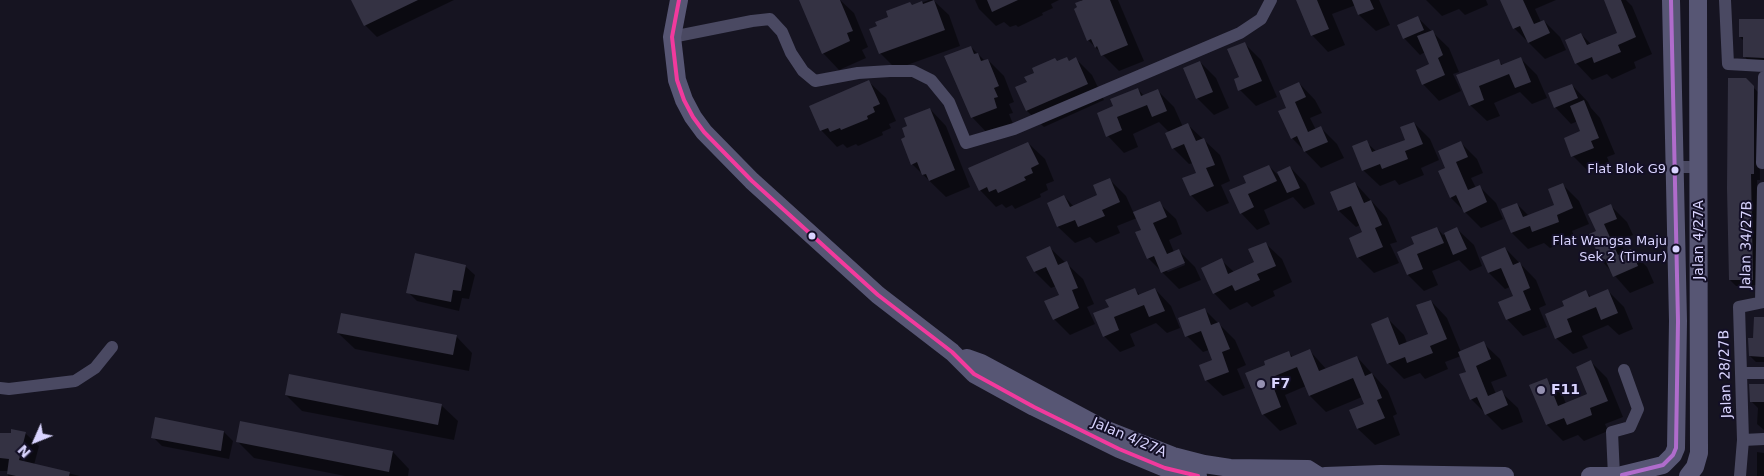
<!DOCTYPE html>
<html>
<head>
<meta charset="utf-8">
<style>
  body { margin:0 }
  #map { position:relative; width:1764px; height:476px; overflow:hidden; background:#161421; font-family:"DejaVu Sans",sans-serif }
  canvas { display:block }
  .north { position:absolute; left:10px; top:416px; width:50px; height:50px; -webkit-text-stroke:4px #130f26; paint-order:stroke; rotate:226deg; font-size:14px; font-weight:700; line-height:20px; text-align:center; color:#d9d4ff }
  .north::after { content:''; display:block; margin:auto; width:18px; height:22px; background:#d9d4ff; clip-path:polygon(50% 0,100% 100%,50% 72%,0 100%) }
</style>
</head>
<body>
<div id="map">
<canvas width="1764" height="476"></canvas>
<div class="north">N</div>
</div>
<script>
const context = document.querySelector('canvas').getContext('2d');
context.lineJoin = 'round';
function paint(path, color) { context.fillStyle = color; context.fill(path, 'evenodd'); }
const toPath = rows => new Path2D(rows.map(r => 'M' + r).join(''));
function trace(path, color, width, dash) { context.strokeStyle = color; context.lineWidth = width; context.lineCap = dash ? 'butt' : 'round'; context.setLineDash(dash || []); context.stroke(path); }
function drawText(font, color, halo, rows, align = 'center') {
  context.font = font + ' "DejaVu Sans",sans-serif'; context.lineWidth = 4; context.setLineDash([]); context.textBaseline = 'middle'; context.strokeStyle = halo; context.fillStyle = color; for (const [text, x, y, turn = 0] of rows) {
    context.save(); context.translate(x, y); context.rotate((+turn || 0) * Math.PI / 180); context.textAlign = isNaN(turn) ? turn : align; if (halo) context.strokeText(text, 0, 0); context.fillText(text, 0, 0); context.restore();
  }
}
paint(toPath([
  [353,0,454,0,377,37,365,25],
  [800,0,840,0,854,13,868,47,862,50,866,58,839,70,823,53],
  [929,0,933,0,949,15,960,46,896,69,880,53,913,6],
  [975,0,1059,0,1051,4,1053,8,1042,13,1043,15,1018,27,1016,25,1010,27,1004,22,996,26,979,9],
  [1081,0,1118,0,1144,61,1119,71,1088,40],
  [1297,0,1379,0,1390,25,1376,31,1359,15,1356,5,1332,14,1345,45,1328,52,1312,35],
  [1426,0,1486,0,1488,5,1465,15,1459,9,1442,16],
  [1508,0,1556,0,1535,9,1541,22,1544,21,1560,37,1566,50,1545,59,1514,28],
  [1605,0,1626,0,1632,6,1652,54,1634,62,1636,68,1612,79,1607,74,1592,80,1576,63,1581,34,1592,45,1619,33],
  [1418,18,1449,48,1459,72,1453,74,1461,91,1439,101,1423,84,1431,65,1425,52,1420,55,1404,38],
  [1764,20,1764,63,1750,62,1744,56,1744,41,1740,37],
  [1244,43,1261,60,1277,97,1256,106,1240,90],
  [971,47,985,61,988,60,1004,76,1014,102,1009,104,1013,113,1009,114,1013,124,988,134,972,117],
  [1067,58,1070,62,1076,59,1092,75,1104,100,1044,127,1027,111,1017,88,1028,83],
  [1520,58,1537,75,1547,98,1532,104,1520,92,1494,103,1500,116,1487,121,1470,105,1458,76,1498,61,1503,65],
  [1200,62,1216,78,1229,108,1214,115,1197,98],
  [1745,79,1759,93,1760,180,1757,180,1759,285,1736,286,1730,280],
  [869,82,886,98,896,121,889,124,891,128,882,132,883,135,858,146,856,144,847,148,843,144,837,147,821,130],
  [1299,83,1315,100,1322,113,1310,118,1316,130,1321,128,1337,144,1344,158,1321,168,1292,138,1288,108],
  [1572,85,1588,102,1591,108,1600,118,1615,154,1607,157,1610,164,1589,172,1573,156,1582,132,1578,121,1571,124,1555,107],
  [1138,89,1144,96,1158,91,1174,107,1183,127,1188,125,1220,155,1230,181,1221,185,1229,203,1207,212,1191,195,1197,173,1193,163,1189,164,1173,148,1169,132,1159,122,1133,134,1138,147,1124,153,1108,136,1098,114,1115,107],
  [930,109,946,126,970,187,946,197,912,164,909,126],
  [1414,123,1430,139,1439,160,1421,168,1424,175,1399,185,1395,180,1380,186,1363,170,1366,142,1377,152,1406,140],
  [1460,142,1477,159,1483,173,1471,178,1476,188,1480,187,1496,203,1503,219,1481,228,1451,198,1447,169],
  [1028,143,1045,159,1054,181,1046,184,1048,190,1040,194,1041,197,1015,209,1012,205,1006,208,1002,204,996,207,980,190],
  [1269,166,1281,178,1290,167,1306,184,1315,204,1304,209,1293,197,1264,210,1270,224,1257,230,1241,213,1248,183],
  [1110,180,1126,196,1134,214,1159,203,1176,219,1182,234,1169,240,1174,252,1179,251,1195,267,1201,280,1179,289,1148,258,1143,230,1137,218,1117,226,1120,233,1096,243,1090,237,1075,243,1058,227,1048,203,1064,196,1074,207,1099,196],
  [1184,262,1185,265,1168,272,1166,270],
  [1355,183,1387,218,1397,242,1390,244,1399,263,1374,273,1358,257,1364,233,1360,225,1356,227,1339,211,1332,193],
  [1563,185,1579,201,1589,224,1572,231,1575,238,1550,248,1544,243,1528,249,1512,233,1517,204,1529,216,1556,205],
  [1611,206,1627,222,1633,235,1620,240,1625,253,1631,251,1647,267,1654,283,1630,293,1602,261,1597,232],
  [1437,228,1443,235,1457,229,1474,245,1482,266,1470,271,1459,260,1432,271,1438,285,1424,291,1408,275,1416,245],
  [1265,243,1282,259,1292,282,1273,291,1275,296,1252,307,1247,302,1230,310,1214,293,1221,260,1234,272,1256,263],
  [1050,248,1083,279,1094,304,1087,307,1095,324,1070,335,1054,319,1060,295,1056,286,1051,288,1035,272],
  [1505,248,1536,280,1546,305,1539,308,1547,327,1523,336,1507,319,1514,297,1510,287,1505,289,1489,273],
  [465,266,475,275,469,299,462,298,459,311,417,301,408,292],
  [1155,289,1171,306,1180,328,1167,333,1156,323,1130,334,1135,346,1120,352,1104,336,1110,308,1135,290,1140,295],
  [1607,290,1624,307,1633,329,1619,335,1608,325,1582,336,1588,348,1573,354,1556,338,1566,307,1586,292,1591,297],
  [1431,301,1447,318,1461,352,1483,343,1500,359,1507,376,1491,382,1496,394,1501,392,1518,408,1523,422,1502,430,1471,399,1467,372,1461,356,1445,362,1448,369,1425,379,1420,373,1404,379,1388,363,1388,319,1404,335,1407,343,1429,334],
  [1204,309,1235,340,1246,365,1237,369,1245,388,1223,396,1206,380,1213,360,1209,350,1203,352,1187,336],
  [1764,318,1764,362,1756,362,1750,356],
  [338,333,456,336,472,353,469,371,355,349],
  [1310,351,1327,370,1357,357,1388,391,1397,414,1393,416,1400,435,1375,445,1358,429,1351,411,1366,405,1362,397,1326,412,1310,396,1306,386,1285,395,1297,424,1280,431,1263,414,1267,366,1289,353,1293,357],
  [1591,362,1607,378,1623,417,1605,424,1608,431,1584,441,1578,435,1563,441,1547,425,1546,380,1563,396,1566,404,1589,395],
  [1764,385,1764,430,1757,424,1758,408,1751,401],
  [286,395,441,405,458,421,454,440,302,411],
  [224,432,233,441,229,459,162,446,153,437],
  [25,433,39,446,34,465,80,476,8,476,9,471,0,471,0,434],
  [238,442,393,452,409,469,408,476,345,476,254,458],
  [1757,452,1764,453,1764,476,1757,476]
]), '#0007');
paint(toPath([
  [351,0,418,0,364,26],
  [799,0,840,0,853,31,847,33,850,41,822,54],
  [934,0,945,30,879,54,869,29,877,26,875,22,888,17,886,11,910,2,912,5,922,1,923,4],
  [987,0,1018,0,992,12],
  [1083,0,1110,0,1128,45,1101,56,1097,46,1095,48,1091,39,1087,41,1074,9,1077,7,1075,3],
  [1296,0,1317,0,1329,29,1311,36],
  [1352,0,1370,0,1374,9,1358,15],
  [1500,0,1523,0,1534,24,1544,20,1550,33,1528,43,1520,26,1513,29],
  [1604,0,1621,0,1636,37,1618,45,1621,52,1594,63,1592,57,1575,64,1565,40,1581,33,1587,45,1617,33],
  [1418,16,1424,30,1403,39,1397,25],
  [1739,19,1764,19,1764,58,1743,57,1743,37,1739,37],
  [1433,30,1443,55,1438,58,1445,75,1422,85,1416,70,1429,64,1417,36],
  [1245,42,1262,81,1238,91,1234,79,1239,77,1227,49],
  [971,46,974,54,978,53,981,61,988,59,999,86,994,88,998,97,994,98,997,108,971,118,944,56],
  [1067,57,1069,61,1076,57,1088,84,1026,111,1015,87,1027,82,1024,77,1034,73,1032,68,1055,58,1057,61],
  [1521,57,1531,82,1515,88,1509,74,1479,86,1484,100,1469,106,1456,75,1499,59,1501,65],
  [1200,61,1213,92,1196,99,1183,68],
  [1728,78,1746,78,1754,86,1754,174,1751,174,1753,280,1729,280,1727,188],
  [869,80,880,104,873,107,875,112,867,116,868,119,841,130,840,128,830,132,828,128,820,131,809,106],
  [1299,82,1306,97,1295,102,1308,132,1321,126,1328,142,1304,152,1297,136,1291,139,1278,111,1286,108,1279,91],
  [1572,84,1578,98,1554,108,1548,93],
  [1138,88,1141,96,1158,89,1167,111,1152,117,1147,105,1117,117,1122,130,1106,137,1097,113,1113,106,1110,99],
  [1584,100,1599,138,1591,141,1594,148,1571,157,1564,138,1580,131,1570,106],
  [930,108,955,170,929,181,926,174,922,175,917,162,911,165,901,139,905,137,902,128,907,126,904,118],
  [1414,122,1423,144,1405,151,1408,159,1382,169,1380,164,1362,171,1352,146,1367,140,1372,152,1405,140,1400,127],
  [1188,123,1196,141,1204,138,1215,165,1206,168,1214,186,1190,196,1182,178,1196,173,1184,144,1172,149,1165,133],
  [1461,141,1468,157,1456,162,1468,190,1480,185,1487,202,1464,213,1456,195,1450,198,1438,171,1445,168,1438,151],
  [1028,142,1039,164,1031,168,1033,173,1024,177,1026,180,998,193,996,189,989,192,987,187,979,191,968,168],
  [1269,165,1277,181,1248,194,1254,207,1240,214,1229,190,1246,183,1243,176],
  [1290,166,1300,188,1287,193,1277,172],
  [1110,178,1120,202,1102,210,1105,216,1078,227,1075,220,1057,227,1047,203,1064,195,1070,207,1097,195,1093,185],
  [1355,182,1364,203,1371,200,1382,225,1375,228,1383,247,1357,258,1349,238,1362,232,1351,206,1338,211,1330,192],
  [1563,183,1573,208,1557,215,1559,222,1532,232,1530,226,1511,233,1501,209,1517,203,1523,217,1554,205,1548,189],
  [1160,201,1167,217,1153,223,1167,254,1179,249,1185,263,1161,273,1154,256,1147,259,1135,232,1141,230,1133,212],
  [1611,204,1617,219,1604,224,1618,255,1631,249,1638,266,1613,277,1605,259,1601,261,1589,234,1596,231,1588,214],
  [1437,227,1444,243,1417,254,1423,269,1407,275,1397,252,1414,244,1411,237],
  [1457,227,1467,249,1453,255,1444,233],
  [1266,242,1276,266,1257,274,1260,280,1235,291,1232,285,1213,294,1201,268,1222,258,1228,274,1254,262,1248,249],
  [1050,246,1058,265,1067,261,1078,288,1072,290,1079,308,1053,320,1044,301,1059,295,1046,267,1034,272,1026,257],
  [1505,247,1513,265,1520,262,1530,288,1523,291,1531,310,1506,320,1498,302,1513,296,1501,268,1488,273,1481,257],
  [415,253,466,265,461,291,453,290,451,302,406,293],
  [1135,288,1138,295,1155,288,1165,311,1149,317,1144,305,1114,317,1119,330,1103,337,1093,313,1109,307,1105,300],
  [1608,289,1618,313,1601,320,1596,307,1567,319,1572,332,1555,339,1545,314,1564,306,1562,301,1586,290,1589,297],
  [1431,300,1447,339,1430,346,1433,353,1407,363,1405,357,1387,364,1371,324,1388,317,1399,345,1428,334,1416,305],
  [1205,308,1211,325,1219,322,1230,349,1222,352,1229,372,1205,381,1199,365,1212,360,1201,331,1185,337,1178,318],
  [341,313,457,335,453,355,337,333],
  [1754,317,1764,317,1764,357,1749,356,1748,338,1753,338],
  [1484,341,1491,359,1476,366,1488,396,1502,390,1508,405,1485,415,1477,397,1470,400,1459,374,1466,372,1458,352],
  [1310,349,1319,371,1357,356,1365,376,1372,373,1382,398,1377,400,1385,418,1357,429,1349,410,1364,404,1353,378,1309,396,1297,367,1270,378,1281,407,1262,415,1245,373,1265,365,1264,361,1289,351,1291,357],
  [1591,360,1608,401,1590,408,1592,415,1567,425,1564,418,1546,425,1529,385,1547,378,1558,406,1587,394,1576,367],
  [289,374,442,404,438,425,285,395],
  [1749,384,1764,384,1764,402,1750,402],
  [155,417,224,431,221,451,151,438],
  [240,421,393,451,389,472,236,442],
  [11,429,26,432,19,460,70,472,69,476,16,476,7,474,9,459,0,458,0,433,11,433]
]), '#343243');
trace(toPath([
  [1725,0,1728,64,1764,66],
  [672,37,752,21,770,19,782,32,791,53,803,71,815,81,858,73,890,71,913,71,931,80,949,102,966,143,1014,129,1240,33,1261,19,1271,0],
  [1762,163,1764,77],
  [1675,167,1699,167],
  [1761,302,1763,188],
  [1741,373,1764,373],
  [0,388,9,389,75,381,95,368,112,347],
  [1743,440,1764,439],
  [1614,476,1612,432,1630,427,1638,409,1624,370],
  [1740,476,1743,440,1739,307,1764,302]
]), '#4a4962', 12);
trace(toPath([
  [679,0,672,37,677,80,684,100,693,117,704,132,752,181,878,295,952,352,974,374,1034,407,1119,449,1165,468,1198,476],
  [967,358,981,363,1104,429,1173,456,1204,464,1230,468,1308,469,1319,476],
  [1622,475,1663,465,1673,455,1676,448,1678,321,1671,0],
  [1325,476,1381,474,1505,476],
  [1590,476,1631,476],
  [1688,476,1695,467,1699,453,1698,0]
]), '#575674', 18);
trace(toPath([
  [1622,475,1663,465,1673,455,1676,448,1678,321,1671,0]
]), '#b06ccc', 4);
trace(toPath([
  [679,0,672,37,677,80,684,100,693,117,704,132,752,181,878,295,952,352,974,374,1034,407,1119,449,1165,468,1198,476]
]), '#f13a9d', 4);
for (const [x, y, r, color] of [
  [1675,170,4.5,"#d9d4ff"],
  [812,236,4.5,"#d9d4ff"],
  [1676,249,4.5,"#d9d4ff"],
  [1261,384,5,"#9591b1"],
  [1541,390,5,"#9591b1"]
]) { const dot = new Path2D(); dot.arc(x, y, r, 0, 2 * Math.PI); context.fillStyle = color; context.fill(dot); trace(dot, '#130f26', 2); }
drawText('13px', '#d9d4ff', '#130f26', [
  ["Flat Blok G9",1666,170],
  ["Flat Wangsa Maju",1667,242],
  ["Sek 2 (Timur)",1667,258]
], 'right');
drawText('14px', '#d9d4ff', '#130f26', [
  ["Jalan 4/27A",1699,240,-90],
  ["Jalan 34/27B",1747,245,-89],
  ["Jalan 28/27B",1726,374,-92],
  ["Jalan 4/27A",1129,438,23]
]);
drawText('bold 14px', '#d9d4ff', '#130f26', [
  ["F7",1271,384],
  ["F11",1551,390]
], 'left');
</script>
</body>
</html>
